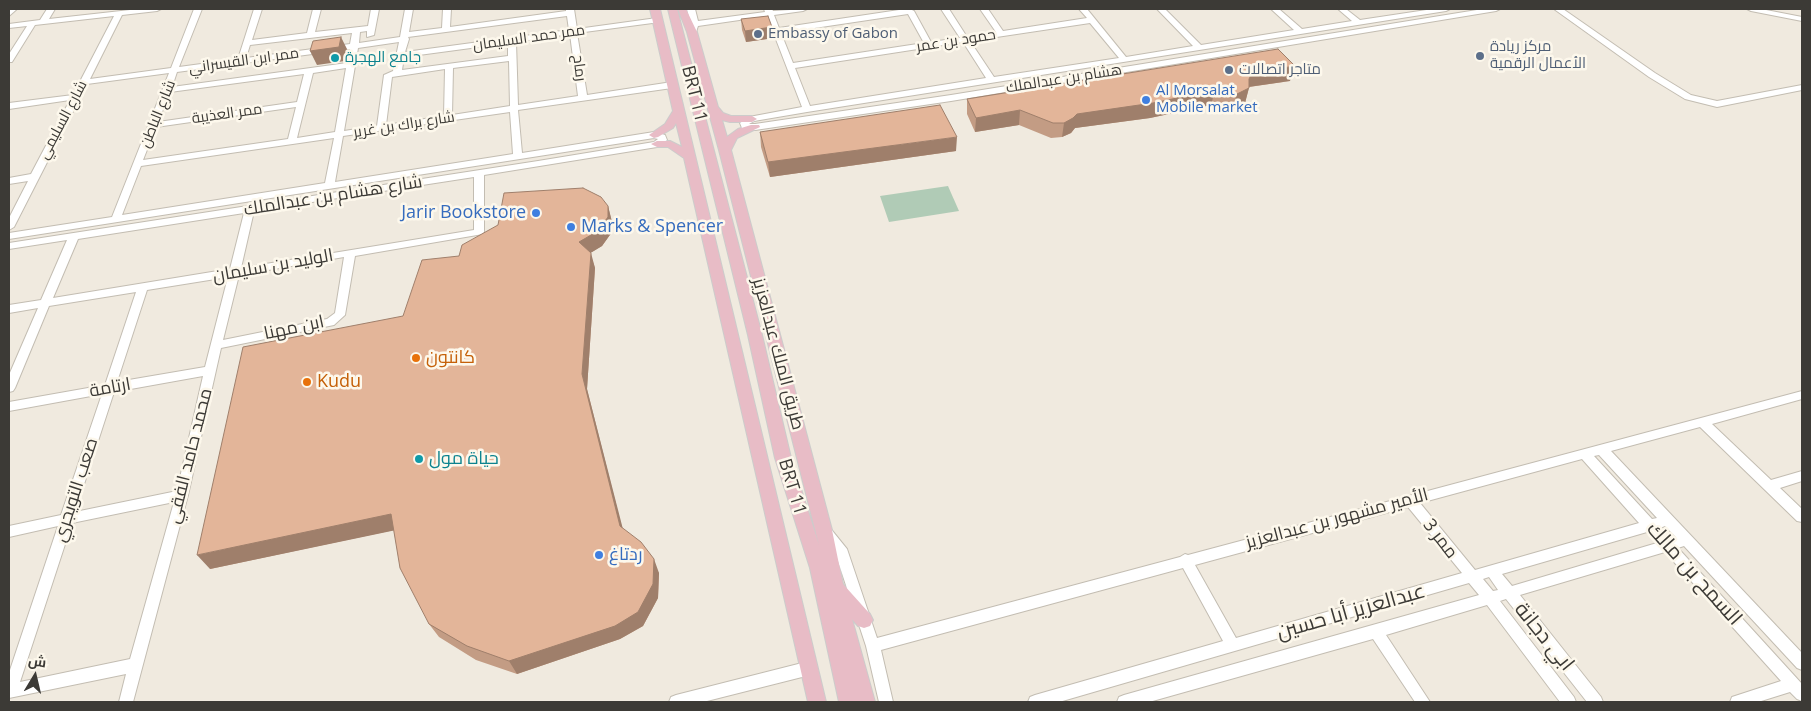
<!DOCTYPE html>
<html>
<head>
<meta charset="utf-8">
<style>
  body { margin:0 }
  #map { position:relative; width:1811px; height:711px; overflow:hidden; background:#f0eadf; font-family:"Open Sans",Cairo,sans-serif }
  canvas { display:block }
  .frame { position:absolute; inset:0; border:10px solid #3c3a36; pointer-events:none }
  .north { position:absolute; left:10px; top:651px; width:50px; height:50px; -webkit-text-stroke:4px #fdf8ec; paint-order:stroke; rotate:9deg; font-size:14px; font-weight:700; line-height:20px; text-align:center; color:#3c3a36 }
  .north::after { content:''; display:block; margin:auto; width:18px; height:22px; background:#3c3a36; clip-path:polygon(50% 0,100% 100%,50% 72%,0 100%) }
</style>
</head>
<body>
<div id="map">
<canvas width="1811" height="711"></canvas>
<div class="frame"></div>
<div class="north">ش</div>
</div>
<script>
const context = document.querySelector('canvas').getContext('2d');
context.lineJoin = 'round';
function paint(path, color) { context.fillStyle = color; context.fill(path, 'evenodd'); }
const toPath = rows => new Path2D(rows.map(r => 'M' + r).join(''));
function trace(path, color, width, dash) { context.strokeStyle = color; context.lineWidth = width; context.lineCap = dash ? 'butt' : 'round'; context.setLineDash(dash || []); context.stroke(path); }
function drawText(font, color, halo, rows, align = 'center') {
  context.font = font + ' "Open Sans",Cairo,sans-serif'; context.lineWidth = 5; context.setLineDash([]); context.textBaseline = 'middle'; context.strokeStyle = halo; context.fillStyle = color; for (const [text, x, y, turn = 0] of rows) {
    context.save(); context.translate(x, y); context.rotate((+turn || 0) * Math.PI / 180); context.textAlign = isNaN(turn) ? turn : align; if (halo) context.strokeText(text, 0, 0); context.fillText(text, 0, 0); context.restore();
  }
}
paint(toPath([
  [948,186,959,211,889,222,880,196]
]), '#b0cbb6');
const minor = toPath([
  [9,9,17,9,9,16,9,9],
  [47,9,55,9,49,19,139,9,161,9,157,11,122,15,90,79,171,68,194,9,202,9,179,67,238,59,254,9,262,9,252,40,307,33,313,9,321,9,315,32,368,26,371,9,379,9,374,35,367,37,367,31,360,32,359,43,400,37,405,9,413,9,409,32,442,28,443,9,451,9,450,27,566,11,566,9,574,9,577,29,657,18,660,18,660,22,577,33,587,95,672,82,676,85,672,88,518,110,522,153,654,132,665,135,667,140,657,147,484,175,484,232,483,234,355,256,345,315,334,325,221,348,188,495,133,702,119,702,126,674,9,698,9,673,58,526,9,537,9,526,61,515,102,394,9,411,9,402,105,385,136,292,49,306,15,388,13,391,9,392,9,375,38,308,9,313,9,305,41,300,67,240,9,249,9,243,538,161,654,142,658,139,654,138,9,239,9,233,112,217,169,73,87,84,14,227,9,230,9,218,28,181,9,184,9,178,31,174,70,100,9,109,9,103,73,95,114,16,35,25,12,62,9,62,9,54,27,26,9,28,9,24,40,20,47,9],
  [567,16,569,30,405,52,409,39,408,37,567,16],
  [352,33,350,44,246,58,250,45,352,33],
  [570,34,578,96,518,105,516,42,570,34],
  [399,42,393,71,384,75,377,126,344,131,358,48,399,42],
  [508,43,508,56,402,70,404,57,508,43],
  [350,49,347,63,172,87,177,72,350,49],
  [509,61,510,106,452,115,453,68,509,61],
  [346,68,335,132,297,138,313,73,346,68],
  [445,69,444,116,386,125,392,77,445,69],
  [304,74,297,102,158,122,170,92,304,74],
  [296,107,288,139,143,160,156,127,296,107],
  [510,112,513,154,335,182,343,136,510,112],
  [334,138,325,183,122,215,141,166,334,138],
  [474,177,474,230,241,268,254,211,474,177],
  [244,213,230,269,53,298,78,239,244,213],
  [344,257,335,313,327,319,223,340,239,275,344,257],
  [228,277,205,367,117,382,147,290,228,277],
  [203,376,177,491,75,512,114,392,203,376],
  [174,502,130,659,20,682,72,523,174,502],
  [687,9,695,9,698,21,765,12,764,9,772,9,773,11,807,9,803,11,774,15,779,28,899,10,900,9,910,9,914,11,931,42,960,38,941,9,949,9,967,37,996,32,980,9,988,9,1003,31,1087,18,1079,9,1087,9,1126,57,1193,46,1157,9,1165,9,1201,45,1294,30,1271,9,1279,9,1302,29,1352,21,1338,9,1346,9,1360,20,1433,9,1450,9,1446,11,807,112,754,121,749,124,755,124,951,95,1483,9,1500,9,1496,11,951,101,755,130,742,128,740,123,749,117,802,107,767,16,698,26,696,32,693,32,689,30,691,24,687,9],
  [908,14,924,43,793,63,781,33,908,14],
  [1090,23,1119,58,994,77,970,41,1090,23],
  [963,42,986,78,810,106,795,68,963,42],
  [1554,9,1563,9,1655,73,1691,95,1717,101,1802,85,1802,90,1717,107,1685,99,1649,77,1554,9],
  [1747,9,1761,9,1802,17,1802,21,1751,11,1747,9],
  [1802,391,1802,399,1712,424,1771,480,1802,471,1802,481,1780,488,1802,509,1802,522,1797,521,1700,427,1611,451,1802,653,1802,670,1797,668,1684,546,1678,548,1802,684,1802,701,1797,699,1790,692,1758,702,1730,702,1732,697,1781,681,1665,552,1520,595,1601,697,1603,702,1587,702,1506,599,1500,601,1574,697,1576,702,1560,702,1487,605,1386,635,1430,702,1415,702,1373,639,1149,702,1117,702,1119,697,1124,695,1479,595,1469,583,1059,702,1028,702,1030,697,1035,695,1223,641,1183,568,881,650,893,702,879,702,866,646,836,555,818,532,820,528,825,526,830,528,847,549,877,638,1180,557,1185,554,1188,555,1802,391],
  [1599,455,1657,518,1652,519,1594,456,1599,455],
  [1582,459,1639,523,1475,570,1420,503,1582,459],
  [1408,507,1462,573,1236,638,1195,565,1408,507],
  [1665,526,1676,537,1670,539,1660,528,1665,526],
  [1647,532,1657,543,1512,586,1502,574,1647,532],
  [1489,577,1498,590,1493,591,1483,579,1489,577],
  [810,661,815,663,817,668,815,673,810,675,703,702,669,702,671,697,676,695,810,661]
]);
const major = toPath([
  [650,9,660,9,826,702,808,702,684,158,668,147,657,147,651,144,657,141,670,141,682,147,676,123,673,128,658,137,654,138,649,135,665,124,673,111,650,9],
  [668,9,677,9,762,335,791,458,819,545,719,150,687,32,678,9,686,9,697,32,718,107,723,113,731,116,752,116,757,119,752,122,730,122,722,120,727,137,738,129,751,125,759,125,760,127,737,138,731,150,832,530,843,584,870,614,873,620,870,626,864,628,858,626,852,619,875,702,839,702,810,568,775,458,748,335,668,9]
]);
trace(minor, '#c3bdb2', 2);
trace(major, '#cccccb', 2);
paint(minor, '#fff');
paint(major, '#e8bcc6');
paint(toPath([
  [741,19,772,27,774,38,746,42,742,30],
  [1290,81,1249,87,1245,103,1233,109,1211,105,1150,118,1075,128,1071,133,1062,137,1051,138,1019,125,975,132,967,114,967,99],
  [760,132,956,151,770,177,761,147],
  [608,206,612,222,612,232,602,246,590,253,595,268,587,389,622,528,659,573,658,598,643,626,620,639,517,674,476,660,439,637,429,624,394,530,210,569,403,316,459,256]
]), '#c39c84');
paint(toPath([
  [772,27,774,38,746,42,745,31],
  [341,37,348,51,345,61,317,65,310,51],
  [1295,66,1290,81,1248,87,1249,88,1245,103,1233,109,1237,94,1252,73],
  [1215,90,1211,105,1150,118,1075,128,1071,133,1062,137,1064,123,1077,114],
  [1020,110,1019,125,975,132,976,118],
  [957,137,956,151,770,177,768,162],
  [608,206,612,222,612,232,602,246,584,257,579,242],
  [591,253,595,268,587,389,626,541,620,526,582,374],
  [391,514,401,529,210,569,197,555],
  [654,559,659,573,658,598,643,626,620,639,517,674,509,661]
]), '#9f7f6b');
const building = toPath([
  [768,16,772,27,745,31,741,19,768,16],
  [341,37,339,47,310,51,313,41,341,37],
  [1278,49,1295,66,1252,73,1249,79,1249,88,1237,94,1215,90,1153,103,1077,114,1073,118,1064,123,1053,123,1020,110,976,118,967,99,1278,49],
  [940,105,957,137,768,162,760,132,940,105],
  [583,188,601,197,608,206,608,217,598,231,579,242,591,253,582,374,620,526,641,542,654,559,653,584,638,612,615,626,509,661,467,646,429,624,400,568,391,514,197,555,243,347,403,316,422,260,459,256,462,245,498,225,504,193,583,188]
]);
paint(building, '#e3b599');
trace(building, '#9f7f6b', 1);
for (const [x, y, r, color] of [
  [758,34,5,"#5c6f8a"],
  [1480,56,5,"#5c6f8a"],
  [335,58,5,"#0f9aa8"],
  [1229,70,5,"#5c6f8a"],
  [1146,100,5,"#3f7fe0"],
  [536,213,5,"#3f7fe0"],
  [571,227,5,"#3f7fe0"],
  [416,358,5,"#e8710a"],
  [307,382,5,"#e8710a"],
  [419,459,5,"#0f9aa8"],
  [599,555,5,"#3f7fe0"]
]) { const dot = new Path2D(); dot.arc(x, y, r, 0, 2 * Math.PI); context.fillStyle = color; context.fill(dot); trace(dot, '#fdf8ec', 2); }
drawText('15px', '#4e5e75', '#fdf8ec', [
  ["Embassy of Gabon",768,34],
  ["مركز ريادة",1490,47],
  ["الأعمال الرقمية",1490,64],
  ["متاجر اتصالات",1239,70]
], 'left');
drawText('15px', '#3c3a36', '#fdf8ec', [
  ["ممر حمد السليمان",529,38,-8],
  ["حمود بن عمر",956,41,-9],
  ["ممر ابن القيسراني",244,61,-8],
  ["رماح",579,68,83],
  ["هشام بن عبدالملك",1064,79,-9],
  ["شارع الباطن",158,114,-68],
  ["ممر العذيبة",227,114,-8],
  ["شارع السليمي",63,120,-62],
  ["شارع براك بن غرير",404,125,-9]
]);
drawText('15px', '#0d838f', '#fdf8ec', [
  ["جامع الهجرة",345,58]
], 'left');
drawText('15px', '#366cbe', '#fdf8ec', [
  ["Al Morsalat",1156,91],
  ["Mobile market",1156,108]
], 'left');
drawText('18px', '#3c3a36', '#fdf8ec', [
  ["BRT 11",694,94,76],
  ["شارع هشام بن عبدالملك",333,196,-9],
  ["الوليد بن سليمان",273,266,-10],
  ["ابن مهنا",294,328,-12],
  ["طريق الملك عبدالعزيز",778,354,75],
  ["ارتامة",110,388,-10],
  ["محمد حامد الفقي",190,456,-76],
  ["BRT 11",792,487,73],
  ["صعب التويجري",76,490,-72],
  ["الأمير مشهور بن عبدالعزيز",1337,519,-15],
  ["ممر 3",1440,539,52]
]);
drawText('18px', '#366cbe', '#fdf8ec', [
  ["Jarir Bookstore",526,213,"right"],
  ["Marks & Spencer",581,227],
  ["ردتاغ",609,555]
], 'left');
drawText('18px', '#c56008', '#fdf8ec', [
  ["كانتون",426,358],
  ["Kudu",317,382]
], 'left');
drawText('18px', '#0d838f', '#fdf8ec', [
  ["حياة مول",429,459]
], 'left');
drawText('21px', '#3c3a36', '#fdf8ec', [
  ["السمح بن مالك",1694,574,48],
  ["عبدالعزيز أبا حسين",1351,612,-16],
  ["ابي دجانة",1544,637,51]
]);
</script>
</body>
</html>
